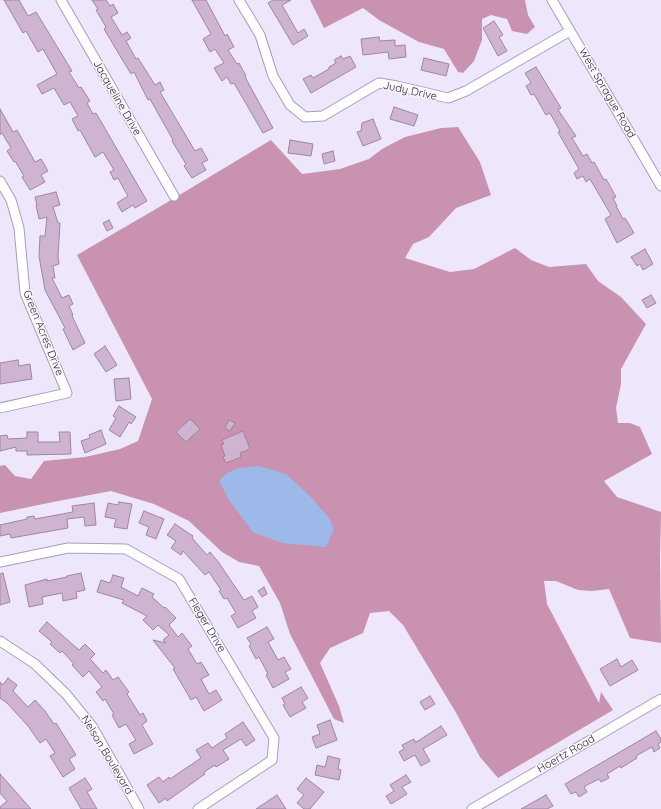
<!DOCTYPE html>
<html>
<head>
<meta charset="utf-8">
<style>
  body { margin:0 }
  canvas { display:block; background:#eee6fb }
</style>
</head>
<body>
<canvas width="661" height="809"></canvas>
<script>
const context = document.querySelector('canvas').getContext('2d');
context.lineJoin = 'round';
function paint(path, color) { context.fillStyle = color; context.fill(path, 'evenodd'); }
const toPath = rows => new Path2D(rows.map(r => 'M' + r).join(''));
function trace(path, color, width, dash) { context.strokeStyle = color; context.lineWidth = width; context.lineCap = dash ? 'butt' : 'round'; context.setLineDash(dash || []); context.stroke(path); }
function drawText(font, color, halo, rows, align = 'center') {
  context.font = font + ' Quicksand,sans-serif'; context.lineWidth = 3; context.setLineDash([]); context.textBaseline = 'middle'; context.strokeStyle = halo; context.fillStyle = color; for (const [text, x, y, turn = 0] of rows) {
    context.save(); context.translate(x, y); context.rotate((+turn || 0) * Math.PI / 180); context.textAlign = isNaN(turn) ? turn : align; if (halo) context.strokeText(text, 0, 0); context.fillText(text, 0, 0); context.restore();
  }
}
paint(toPath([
  [310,0,525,0,528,15,535,27,527,34,512,31,507,19,491,15,482,19,482,40,474,61,463,73,458,72,444,49,419,42,379,20,363,8,324,28],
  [458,127,480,162,491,195,456,208,429,237,413,244,405,258,450,272,474,269,515,248,531,260,549,267,586,264,598,281,621,297,646,324,621,369,621,384,616,408,618,423,630,423,640,427,652,454,604,481,617,497,661,512,660,559,661,643,630,638,609,589,592,591,578,590,556,581,544,581,547,604,599,703,601,692,613,710,498,778,480,757,455,711,403,625,389,611,370,613,363,633,330,648,320,663,339,706,344,723,334,719,290,634,280,603,259,566,239,562,222,552,189,521,154,504,111,491,53,502,0,513,0,466,5,465,15,476,31,479,44,461,85,457,120,449,138,441,152,399,77,255,161,206,271,140,302,174,340,169,369,159,382,149,405,137,441,128]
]), '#c892b0');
paint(toPath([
  [259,466,286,474,311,497,329,518,334,529,326,547,282,543,253,532,229,500,219,481,227,473,239,468]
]), '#9cb9e9');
const building = toPath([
  [4,0,19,0,28,16,36,12,72,71,69,72,79,88,81,87,90,101,87,103,93,114,96,113,147,201,135,208,133,205,122,212,117,203,128,196,125,191,118,178,114,180,110,172,114,170,103,152,95,157,80,130,78,131,72,119,78,116,70,102,64,105,54,88,42,94,37,85,57,74,43,49,38,52,26,31,23,33,4,0],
  [92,0,106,0,110,6,113,4,118,13,111,17,122,35,127,32,131,38,126,41,136,59,138,58,155,85,160,82,164,90,160,92,195,151,201,148,208,160,202,163,206,170,192,178,184,166,186,164,172,141,173,140,150,99,148,100,134,72,131,74,104,29,106,27,96,10,98,9,92,0],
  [192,0,206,0,225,36,227,34,234,47,228,50,237,64,239,63,246,76,245,77,273,128,263,133,234,83,231,84,227,77,222,81,214,68,224,63,215,49,210,52,203,39,211,34,192,0],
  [273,0,291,0,282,5,298,33,304,29,308,36,293,45,268,3,273,0],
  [494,21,503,35,499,37,507,51,498,56,483,28,494,21],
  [379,37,380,41,395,40,395,46,405,45,406,57,389,59,388,52,363,55,361,39,379,37],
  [341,56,343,59,350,56,356,67,311,93,303,79,311,75,313,78,329,69,329,67,336,63,334,60,341,56],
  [424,58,449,64,446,76,421,70,424,58],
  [536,67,561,108,558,110,576,136,572,138,583,156,587,154,592,163,594,162,604,180,606,179,616,197,613,198,617,206,616,206,623,219,625,218,634,233,617,243,605,219,611,215,590,179,586,182,583,176,577,179,574,173,579,169,558,132,560,131,550,113,546,115,534,94,531,95,526,86,531,83,525,73,536,67],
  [394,107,418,115,414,126,390,119,394,107],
  [0,109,13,132,17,130,35,162,41,159,48,171,41,175,45,182,30,190,22,177,24,176,15,161,14,162,7,151,11,148,2,133,0,135,0,109],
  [373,119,381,139,363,146,357,132,361,131,362,123,373,119],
  [290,140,313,144,311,156,288,153,290,140],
  [333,151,335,161,324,164,322,154,333,151],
  [56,192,60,205,53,207,58,223,60,223,58,257,59,264,53,266,55,278,52,278,62,298,69,295,73,304,69,306,73,315,72,316,85,343,73,350,63,329,65,328,45,290,39,256,40,236,45,236,47,217,39,219,36,205,37,205,35,197,56,192],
  [109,220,113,228,107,231,103,223,109,220],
  [645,249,653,264,643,270,640,264,637,266,631,257,645,249],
  [651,295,656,303,647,308,642,300,651,295],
  [105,346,117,365,106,372,94,354,105,346],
  [18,360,19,366,30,364,32,379,0,384,0,363,18,360],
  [129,378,131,399,116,401,114,379,129,378],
  [119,406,136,417,131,424,129,422,120,437,109,430,116,418,113,416,119,406],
  [190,419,200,429,186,442,176,432,190,419],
  [229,420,235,423,230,431,225,428,229,420],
  [101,430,106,444,85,453,81,441,90,438,89,435,101,430],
  [243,431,250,449,240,453,241,457,226,463,223,457,225,456,221,445,224,444,222,440,243,431],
  [27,432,38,432,38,442,60,442,59,432,70,432,71,454,27,455,27,451,16,451,16,447,0,451,0,436,7,435,8,439,27,438,27,432],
  [119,502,132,504,127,529,114,527,116,519,105,517,108,503,118,505,119,502],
  [94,503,96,525,85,526,84,517,67,519,68,528,11,538,10,534,0,536,0,525,27,519,27,517,34,516,35,519,73,512,72,506,94,503],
  [144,511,164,519,156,539,146,535,149,527,139,523,144,511],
  [175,524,193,536,192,538,207,555,210,552,219,563,244,600,252,596,258,607,252,611,256,618,238,628,231,616,236,613,227,598,224,599,219,591,221,590,209,572,205,575,183,551,181,555,171,548,176,541,167,535,175,524],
  [3,573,10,602,0,605,0,574,3,573],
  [81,573,85,590,76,592,77,598,63,601,62,593,42,597,43,604,29,607,25,585,47,579,47,581,67,577,67,576,81,573],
  [113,575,124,578,121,587,138,596,142,588,154,594,152,597,164,608,165,607,176,618,169,625,178,637,182,633,192,646,188,649,197,664,201,662,209,675,201,679,209,694,216,690,222,700,204,711,196,697,191,700,173,669,175,668,153,640,166,643,163,640,169,635,158,625,153,630,143,620,147,616,122,603,124,600,97,592,101,580,110,583,113,575],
  [264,587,267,594,262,597,258,591,264,587],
  [47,622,79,650,85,644,95,654,90,659,103,673,106,670,113,680,118,677,129,692,127,694,140,715,143,713,147,721,142,725,153,744,134,754,129,744,136,740,126,724,119,728,112,715,114,714,105,699,103,701,96,692,102,687,89,671,83,677,72,665,74,664,62,651,60,653,50,644,52,642,39,631,47,622],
  [267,627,274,639,268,642,278,660,284,657,291,669,285,672,289,679,273,688,266,675,268,674,259,657,256,659,249,646,251,644,247,638,267,627],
  [617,659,621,667,632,660,638,670,610,686,600,669,617,659],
  [8,678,17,685,13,691,28,707,35,700,45,711,54,724,56,723,76,755,69,759,75,769,63,777,50,756,55,753,46,739,40,743,28,726,7,703,0,698,0,682,3,685,8,678],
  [301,687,308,698,302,702,306,708,290,717,283,705,285,704,282,698,301,687],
  [430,696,435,704,425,710,420,702,430,696],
  [330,720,337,740,316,748,312,737,320,734,317,725,330,720],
  [243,722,255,740,246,746,241,739,223,750,229,759,216,767,215,765,204,772,205,774,167,801,166,798,159,803,147,785,159,777,163,782,169,777,170,779,201,758,196,750,208,743,212,748,227,738,225,734,243,722],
  [441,726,447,735,423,749,430,761,421,766,415,755,404,761,399,752,404,749,402,745,414,739,415,742,418,741,441,726],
  [656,731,661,739,661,742,658,744,660,748,654,752,652,747,636,756,637,758,621,768,620,766,607,774,609,778,601,782,599,779,587,785,584,787,587,792,579,797,576,792,571,794,565,784,656,731],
  [328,756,340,759,338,769,341,770,339,780,315,775,317,765,325,767,328,756],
  [0,774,31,809,0,809,0,807,7,801,0,793,0,774],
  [406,775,411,782,402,787,407,794,391,804,386,796,394,791,390,785,406,775],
  [85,778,92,789,87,792,97,809,81,809,69,788,85,778],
  [306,778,324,792,310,809,304,809,297,803,304,795,297,789,306,778],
  [277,795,286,809,256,809,277,795],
  [546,795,553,806,547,809,521,809,546,795]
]);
paint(building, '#ceb4d0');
trace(building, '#9f85a0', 1);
const minor = toPath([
  [61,0,174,196],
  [239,0,260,35,273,76,290,105,305,117,323,116,379,83,397,86,448,98,466,91,570,31],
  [552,0,661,186],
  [0,181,11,200,19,228,25,293,67,393,0,408],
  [0,562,68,548,126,549,179,579,274,738,272,760,198,809],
  [0,641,35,664,66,694,92,726,139,809],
  [472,809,661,699]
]);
trace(minor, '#a99cbd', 11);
trace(minor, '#fff', 9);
drawText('11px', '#322c3a', '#f9f6fd', [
  ["Judy Drive",410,91,12],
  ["West Sprague Road",607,93,60],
  ["Jacqueline Drive",117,98,60],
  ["Green Acres Drive",43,333,68],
  ["Fleger Drive",207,625,59],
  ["Hoertz Road",566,754,-30],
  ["Nelson Boulevard",107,755,59]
]);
</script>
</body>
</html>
